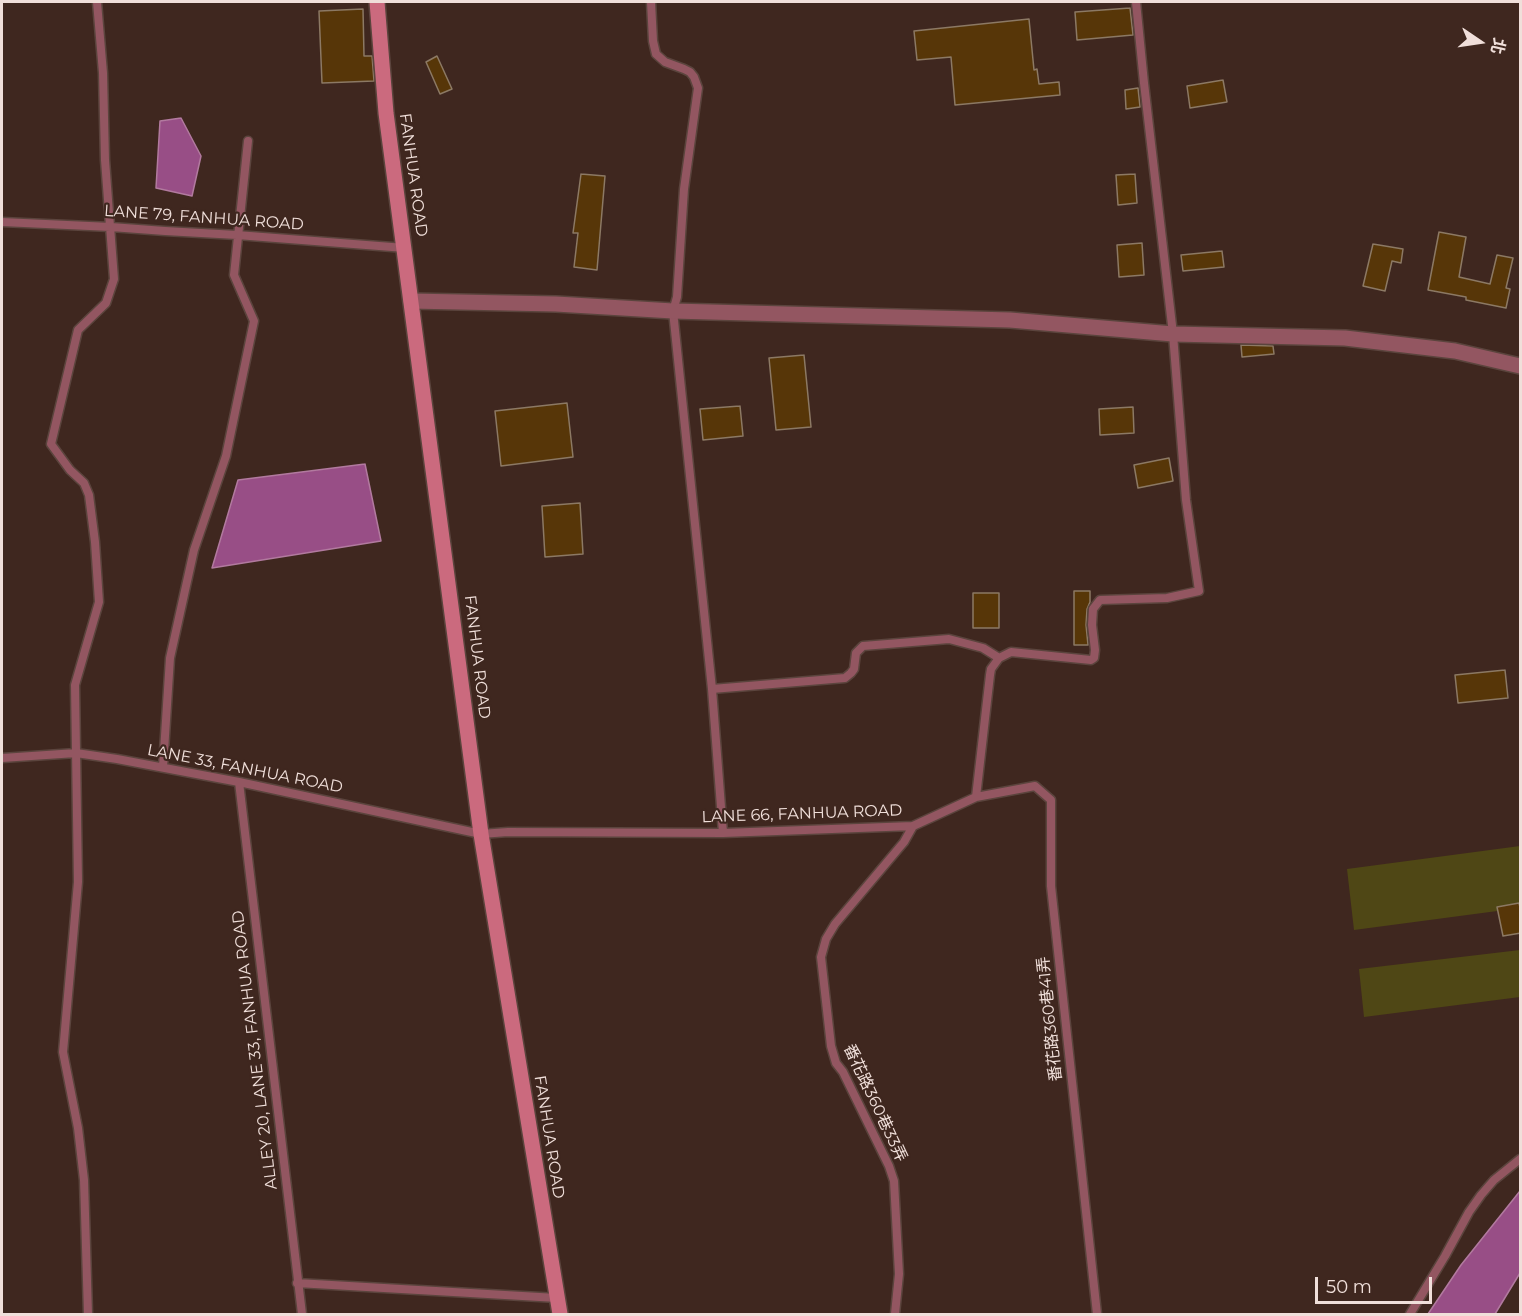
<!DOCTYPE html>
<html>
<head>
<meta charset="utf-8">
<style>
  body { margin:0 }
  #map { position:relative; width:1522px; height:1316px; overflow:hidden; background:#3f271f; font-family:Montserrat,"Noto Sans TC",sans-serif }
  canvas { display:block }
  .frame { position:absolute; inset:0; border:3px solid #f0dfda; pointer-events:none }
  .north { position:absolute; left:1450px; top:12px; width:60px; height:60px; -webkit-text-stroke:4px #3f271f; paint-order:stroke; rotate:103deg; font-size:16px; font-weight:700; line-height:24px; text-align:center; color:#f0dfda }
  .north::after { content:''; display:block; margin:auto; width:21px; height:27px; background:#f0dfda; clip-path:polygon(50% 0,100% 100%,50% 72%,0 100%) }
  .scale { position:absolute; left:1315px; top:1277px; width:117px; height:27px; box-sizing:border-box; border:3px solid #f0dfda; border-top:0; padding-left:8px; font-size:18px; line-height:21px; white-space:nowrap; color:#f0dfda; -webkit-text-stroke:4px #3f271f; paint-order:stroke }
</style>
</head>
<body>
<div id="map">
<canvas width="1522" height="1316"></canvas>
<div class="frame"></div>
<div class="north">北</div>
<div class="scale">50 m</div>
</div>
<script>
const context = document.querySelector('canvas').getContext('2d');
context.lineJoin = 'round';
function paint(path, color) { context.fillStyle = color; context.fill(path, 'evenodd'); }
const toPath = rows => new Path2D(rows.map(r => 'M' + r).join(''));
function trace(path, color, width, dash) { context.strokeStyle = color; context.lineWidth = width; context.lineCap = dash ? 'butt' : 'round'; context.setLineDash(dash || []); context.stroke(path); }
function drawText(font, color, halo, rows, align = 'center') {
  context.font = font + ' Montserrat,"Noto Sans TC",sans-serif'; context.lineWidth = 4.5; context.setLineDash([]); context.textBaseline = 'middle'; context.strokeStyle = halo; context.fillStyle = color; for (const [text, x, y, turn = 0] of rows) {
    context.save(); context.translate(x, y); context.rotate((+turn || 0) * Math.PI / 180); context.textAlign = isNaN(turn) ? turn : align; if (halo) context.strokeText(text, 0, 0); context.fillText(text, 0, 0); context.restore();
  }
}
paint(toPath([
  [1520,846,1520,908,1354,930,1347,869],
  [1520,950,1520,997,1364,1017,1359,969]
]), '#4f4715');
const water = toPath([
  [181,118,201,156,192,196,156,188,160,121,181,118],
  [365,464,381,541,212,568,238,480,365,464],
  [1520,1191,1520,1273,1495,1314,1428,1314,1461,1265,1520,1191]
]);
paint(water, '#984e86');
trace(water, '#b27a9f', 1.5);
const building = toPath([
  [1130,8,1133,35,1077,40,1075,12,1130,8],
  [363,9,364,56,372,56,374,81,322,83,319,11,363,9],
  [1029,19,1034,70,1037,69,1039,84,1059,82,1060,95,955,105,951,57,917,60,914,31,1029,19],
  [437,56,452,89,440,94,426,62,437,56],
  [1223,80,1227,102,1190,108,1187,86,1223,80],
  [1138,88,1140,107,1126,109,1125,90,1138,88],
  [581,174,605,176,597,270,574,267,578,233,573,233,581,174],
  [1135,174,1137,203,1118,205,1116,175,1135,174],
  [1439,232,1466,237,1459,277,1490,284,1497,255,1513,258,1506,288,1510,289,1506,308,1466,300,1466,297,1428,290,1439,232],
  [1142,243,1144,275,1119,277,1117,245,1142,243],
  [1373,244,1403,249,1401,263,1392,261,1385,291,1363,286,1373,244],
  [1222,251,1224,267,1183,271,1181,255,1222,251],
  [1241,345,1273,346,1274,354,1242,357,1241,345],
  [804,355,811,427,776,430,769,358,804,355],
  [567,403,573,457,501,466,495,411,567,403],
  [740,406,743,436,703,440,700,409,740,406],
  [1133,407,1134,433,1100,435,1099,409,1133,407],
  [1169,458,1173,481,1138,488,1134,465,1169,458],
  [580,503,583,554,545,557,542,506,580,503],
  [1074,591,1090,591,1090,602,1087,609,1086,625,1088,645,1074,645,1074,591],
  [973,593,999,593,999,628,973,628,973,593],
  [1505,670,1508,698,1458,703,1455,675,1505,670],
  [1519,903,1521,911,1521,933,1503,936,1497,907,1519,903]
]);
paint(building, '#573608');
trace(building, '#8c7964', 1.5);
const lane = toPath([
  [651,2,653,41,656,54,665,62,684,69,690,72,694,77,698,88,684,189,677,297,673,311,712,689,723,833],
  [2,222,111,227,165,231,237,235,405,248],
  [712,689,845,678,851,673,854,669,856,653,863,646,949,639,983,648,999,658,1011,652,1091,660,1094,658,1095,650,1092,625,1093,609,1100,600,1167,598,1199,591,1186,500,1173,334,1144,83,1136,2],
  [2,758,76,753,117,759,239,782,481,834,508,832,723,833,913,826,976,797,990,675,991,669,999,658],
  [163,767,170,658,194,550,226,456,254,321,234,275,248,141],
  [239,782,302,1314],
  [976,797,1035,786,1051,800,1051,886,1097,1314],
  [297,1283,557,1298],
  [88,1314,84,1180,78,1128,63,1052,78,882,75,685,99,602,95,542,89,495,84,483,70,470,51,444,78,330,106,303,114,279,105,160,103,73,97,2],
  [895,1314,899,1274,894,1181,889,1166,843,1072,836,1063,831,1046,821,957,826,939,835,924,904,842,913,826],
  [1410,1314,1445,1256,1469,1212,1481,1195,1494,1180,1520,1159]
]);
const street = toPath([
  [411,301,556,304,673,311,1010,320,1173,334,1345,338,1455,351,1520,366]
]);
const secondary = toPath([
  [377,2,386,113,481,834,560,1314]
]);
trace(lane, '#5b443d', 11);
trace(street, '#5b443d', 18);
trace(secondary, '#5b443d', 18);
trace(lane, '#935661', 8);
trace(street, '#935661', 15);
trace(secondary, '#cb6a7e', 15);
drawText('16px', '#f0dfda', '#3f271f', [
  ["FANHUA ROAD",413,175,82],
  ["LANE 79, FANHUA ROAD",204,218,4],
  ["FANHUA ROAD",477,657,83],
  ["LANE 33, FANHUA ROAD",245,769,11],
  ["LANE 66, FANHUA ROAD",802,814,-2],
  ["番花路360巷41弄",1050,1019,-96],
  ["ALLEY 20, LANE 33, FANHUA ROAD",255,1050,-97],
  ["番花路360巷33弄",875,1103,65],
  ["FANHUA ROAD",549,1137,81]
]);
</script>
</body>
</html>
